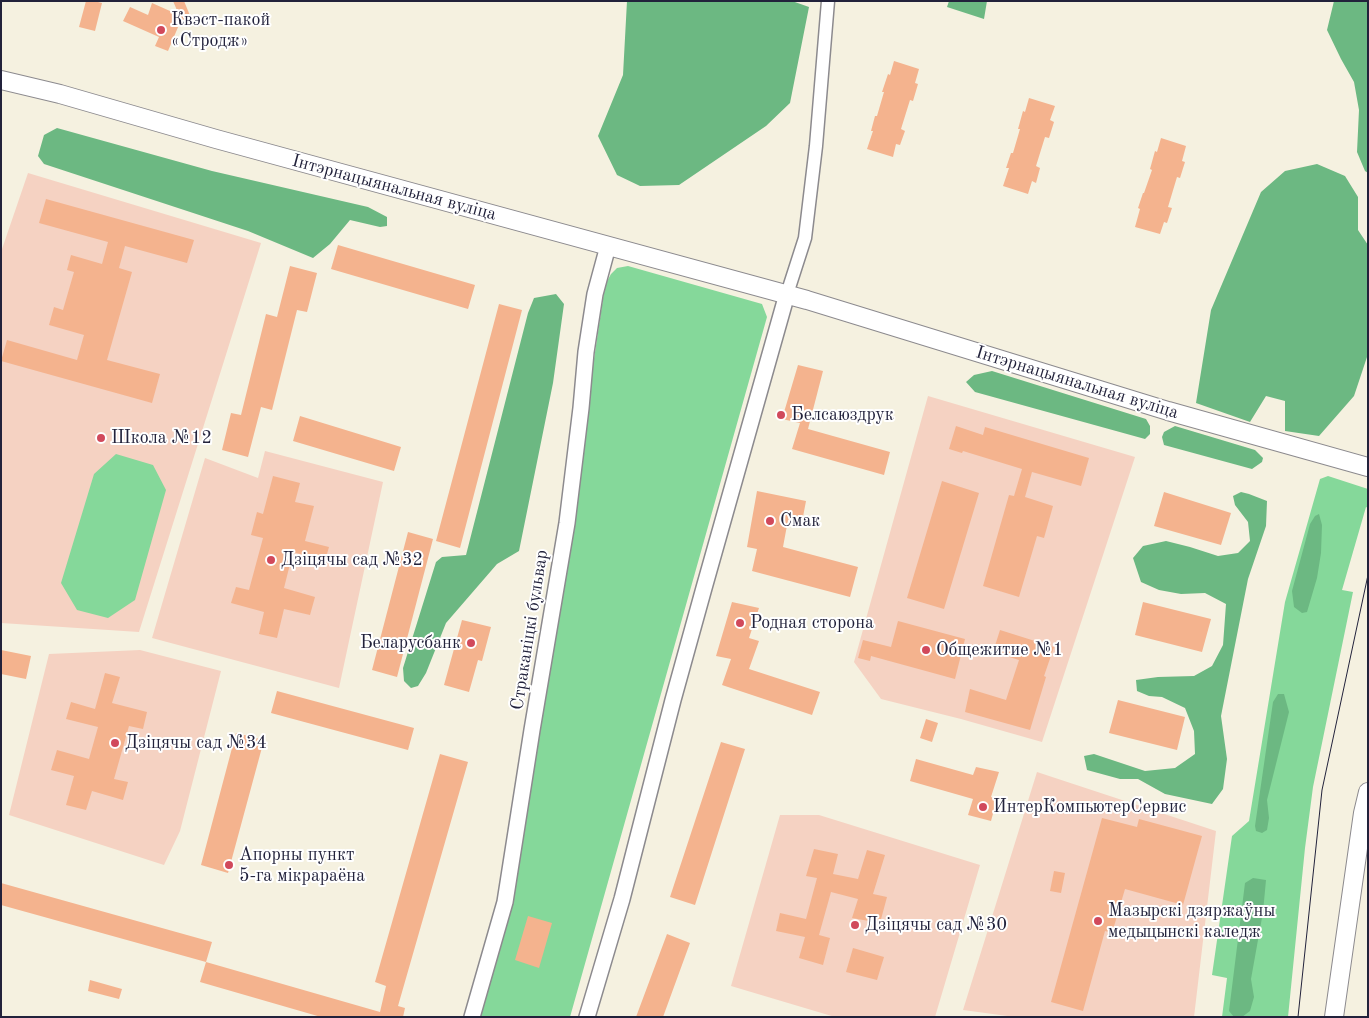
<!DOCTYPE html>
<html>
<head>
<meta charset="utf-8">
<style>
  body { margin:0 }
  #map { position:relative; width:1369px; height:1018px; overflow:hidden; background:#f5f1e0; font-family:"Old Standard TT",serif }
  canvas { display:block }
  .frame { position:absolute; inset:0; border:2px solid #22223b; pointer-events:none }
</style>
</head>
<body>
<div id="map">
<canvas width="1369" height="1018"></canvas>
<div class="frame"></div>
</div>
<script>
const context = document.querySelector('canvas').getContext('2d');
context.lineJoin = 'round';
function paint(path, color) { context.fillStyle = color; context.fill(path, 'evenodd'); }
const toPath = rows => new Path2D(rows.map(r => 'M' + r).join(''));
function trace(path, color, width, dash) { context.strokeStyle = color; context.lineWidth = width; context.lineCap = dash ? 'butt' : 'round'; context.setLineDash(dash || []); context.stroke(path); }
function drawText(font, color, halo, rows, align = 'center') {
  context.font = font + ' "Old Standard TT",serif'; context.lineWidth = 4; context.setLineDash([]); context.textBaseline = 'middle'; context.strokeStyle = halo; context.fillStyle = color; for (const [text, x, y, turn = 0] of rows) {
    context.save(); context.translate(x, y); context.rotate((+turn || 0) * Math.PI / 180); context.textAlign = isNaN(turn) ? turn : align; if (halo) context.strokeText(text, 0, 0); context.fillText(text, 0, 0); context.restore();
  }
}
paint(toPath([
  [28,173,261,243,139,632,1,623,1,252],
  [928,396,1135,457,1042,742,961,719,881,699,854,662],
  [265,451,383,482,339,688,152,638,205,458,258,478],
  [140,650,221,671,180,831,164,865,9,815,49,654],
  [1037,772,1216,831,1194,1017,1015,1017,963,1010],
  [780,815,819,815,980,865,935,1017,835,1017,731,986]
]), '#f5d2c2');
paint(toPath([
  [628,266,762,304,767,317,570,1017,480,1017,519,863,605,285,611,274,617,268],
  [116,454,153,465,166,490,135,600,108,618,77,610,61,583,94,474],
  [1328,476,1368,489,1368,508,1366,507,1342,590,1353,592,1313,787,1305,848,1288,1017,1222,1017,1227,978,1212,975,1232,836,1249,821,1285,602,1320,479]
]), '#85d89a');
paint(toPath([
  [627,1,792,1,809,7,790,103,766,126,679,185,640,186,617,175,598,136,623,75],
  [949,1,987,1,984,19,947,7],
  [1334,1,1368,1,1368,173,1365,171,1357,152,1359,110,1354,82,1341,59,1327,30],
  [57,128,212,171,368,207,387,217,387,226,380,227,350,220,330,244,313,258,248,231,44,164,38,156,44,135],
  [1317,164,1345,176,1358,197,1358,230,1368,245,1368,354,1354,396,1319,436,1285,431,1285,401,1266,396,1250,422,1196,403,1211,310,1261,192,1285,171],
  [556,294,564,304,553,383,519,551,497,564,446,623,426,673,418,686,411,688,404,681,403,668,436,562,442,557,466,555,528,313,534,298],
  [992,371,1146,419,1150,426,1150,434,1145,439,975,392,966,382,974,375],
  [1175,426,1255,450,1263,458,1262,462,1252,469,1164,445,1162,437,1164,432],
  [1241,492,1249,494,1267,501,1266,526,1248,579,1221,716,1227,759,1223,789,1212,804,1165,794,1138,779,1120,779,1087,770,1084,756,1094,754,1145,771,1175,768,1195,754,1194,731,1185,708,1162,697,1149,696,1137,691,1136,680,1158,677,1194,676,1212,666,1223,645,1226,604,1205,593,1181,594,1159,590,1141,582,1133,558,1143,546,1166,541,1190,547,1218,556,1238,553,1250,541,1248,522,1235,505,1233,496],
  [1319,514,1322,525,1321,553,1317,578,1307,612,1302,613,1294,607,1292,591,1310,524,1315,516],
  [1278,694,1284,694,1289,712,1267,800,1269,818,1267,830,1262,833,1256,831,1255,826,1273,702],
  [1253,878,1266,880,1263,912,1251,979,1254,997,1250,1011,1242,1017,1234,1017,1229,1011,1245,883]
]), '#6cb882');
paint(toPath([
  [86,1,94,1,102,3,95,31,79,27],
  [173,1,184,1,191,18,182,22,181,20,168,51,155,46,159,37,123,21,130,7,148,15,152,3,179,15],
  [894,61,919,69,915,83,918,84,913,101,910,100,901,129,905,131,900,145,896,144,893,157,867,149,873,131,871,131,875,116,877,116,884,92,882,92,888,74,890,75],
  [1029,98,1055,106,1050,120,1054,122,1049,138,1045,137,1036,166,1040,168,1036,183,1032,181,1028,194,1003,186,1009,168,1006,168,1011,153,1013,153,1020,129,1018,129,1023,111,1025,112],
  [1161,138,1186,146,1182,161,1185,162,1180,178,1177,177,1168,207,1172,208,1167,223,1164,222,1160,234,1135,227,1140,209,1138,208,1143,193,1144,193,1152,170,1150,169,1155,151,1157,152],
  [46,199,194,240,187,263,125,246,119,268,132,272,107,360,160,374,152,403,1,361,7,340,77,360,84,335,49,325,54,307,63,310,74,272,67,270,71,255,102,264,108,242,39,223],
  [338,245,475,285,468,309,331,269],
  [290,266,317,273,307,312,297,310,272,410,261,407,248,457,222,450,231,413,241,415,266,314,277,317],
  [499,304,522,310,460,548,436,541],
  [798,365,823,371,808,429,890,452,884,475,792,449,800,423,782,419],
  [300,416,401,447,394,471,293,441],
  [956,426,983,435,985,427,1089,458,1081,486,1032,472,1025,497,1053,506,1044,538,1037,536,1019,597,983,586,1009,495,1014,496,1022,469,963,451,962,453,949,449],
  [273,476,300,483,295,502,314,506,305,541,329,547,325,561,293,552,284,588,315,597,310,615,284,609,277,638,259,634,264,612,231,603,236,587,249,590,263,538,251,535,257,512,263,514],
  [942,481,979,493,944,609,907,598],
  [757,491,806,501,802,522,788,520,783,547,858,567,850,597,752,571,757,549,747,547],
  [1164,492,1231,513,1221,545,1154,526],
  [408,532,433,539,397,677,372,670],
  [732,602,759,608,749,638,759,641,749,669,820,692,812,715,722,685,731,659,716,656],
  [1143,602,1211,619,1202,652,1135,635],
  [462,620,491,627,482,661,478,660,469,692,444,685],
  [898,621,965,639,955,679,871,656,870,661,858,658,863,640,891,647],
  [1000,630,1054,647,1044,676,1046,677,1030,730,965,712,970,689,1006,700,1019,660,993,652],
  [1,650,31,656,26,679,1,674],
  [105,673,120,677,112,703,147,712,143,729,129,726,114,779,128,782,123,800,92,791,86,810,66,805,74,776,51,770,57,750,89,759,98,727,66,719,71,702,95,709],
  [277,691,414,728,408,750,271,713],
  [1118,700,1185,717,1177,750,1109,733],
  [926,719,938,723,932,742,920,738],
  [236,733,264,740,228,873,201,865],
  [721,742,745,749,695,905,670,897],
  [440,754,468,762,398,1006,405,1008,403,1017,321,1017,200,982,206,962,380,1012,386,986,375,982],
  [916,759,973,775,976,767,999,772,991,797,997,799,991,821,968,815,973,799,910,781],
  [1102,818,1137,827,1139,819,1202,836,1183,905,1125,889,1112,933,1105,931,1083,1011,1051,1002],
  [814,849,838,854,833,874,858,879,867,850,885,855,873,894,887,897,880,923,852,918,858,899,831,892,819,935,830,938,823,965,799,958,805,937,776,931,780,913,806,919,817,878,806,876],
  [1054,871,1065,873,1061,893,1050,891],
  [1,883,212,942,206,962,1,905],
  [528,916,552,923,539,968,515,960],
  [667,934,690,943,663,1017,636,1017],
  [853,948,884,957,877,980,846,972],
  [90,980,122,989,119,999,88,991]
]), '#f4b38e');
const minor = toPath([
  [787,294,805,238,816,146,828,1]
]);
const tertiary = toPath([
  [472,1017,505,902,532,730,567,523,581,408,586,352,595,294,608,246],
  [587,1017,622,899,673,700,704,588,787,294]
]);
const secondary = toPath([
  [1,80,60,94,216,139,807,300,1168,411,1368,467],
  [1334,1017,1363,813,1368,792]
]);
trace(minor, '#8c8a8e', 15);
trace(tertiary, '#8c8a8e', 18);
trace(secondary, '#8c8a8e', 20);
trace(minor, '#fff', 12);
trace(tertiary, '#fff', 15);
trace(secondary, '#fff', 18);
trace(toPath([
  [1298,1017,1322,790,1368,575]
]), '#22223b', 1);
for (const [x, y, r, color] of [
  [161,30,5,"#d1495b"],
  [781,415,5,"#d1495b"],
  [101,438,5,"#d1495b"],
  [770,521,5,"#d1495b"],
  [271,560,5,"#d1495b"],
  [740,623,5,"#d1495b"],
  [471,643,5,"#d1495b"],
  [926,650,5,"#d1495b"],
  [115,743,5,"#d1495b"],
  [983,807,5,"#d1495b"],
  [229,865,5,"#d1495b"],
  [1098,921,5,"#d1495b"],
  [855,925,5,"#d1495b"]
]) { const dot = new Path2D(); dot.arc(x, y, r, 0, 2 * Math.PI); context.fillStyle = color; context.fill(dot); trace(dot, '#fff', 2); }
drawText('18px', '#22223b', '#fff', [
  ["Квэст-пакой",171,20],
  ["«Стродж»",171,41],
  ["Белсаюздрук",791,415],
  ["Школа №12",111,438],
  ["Смак",780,521],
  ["Дзіцячы сад №32",281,560],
  ["Родная сторона",750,623],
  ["Беларусбанк",461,643,"right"],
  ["Общежитие №1",936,650],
  ["Дзіцячы сад №34",125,743],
  ["ИнтерКомпьютерСервис",993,807],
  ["Апорны пункт",239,855],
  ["5-га мікрараёна",239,876],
  ["Мазырскі дзяржаўны",1108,911],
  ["медыцынскі каледж",1108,932],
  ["Дзіцячы сад №30",865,925]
], 'left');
drawText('18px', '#22223b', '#fff', [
  ["Інтэрнацыянальная вуліца",394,188,15],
  ["Інтэрнацыянальная вуліца",1077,383,17],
  ["Страканіцкі бульвар",530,630,-81]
]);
</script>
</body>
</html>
